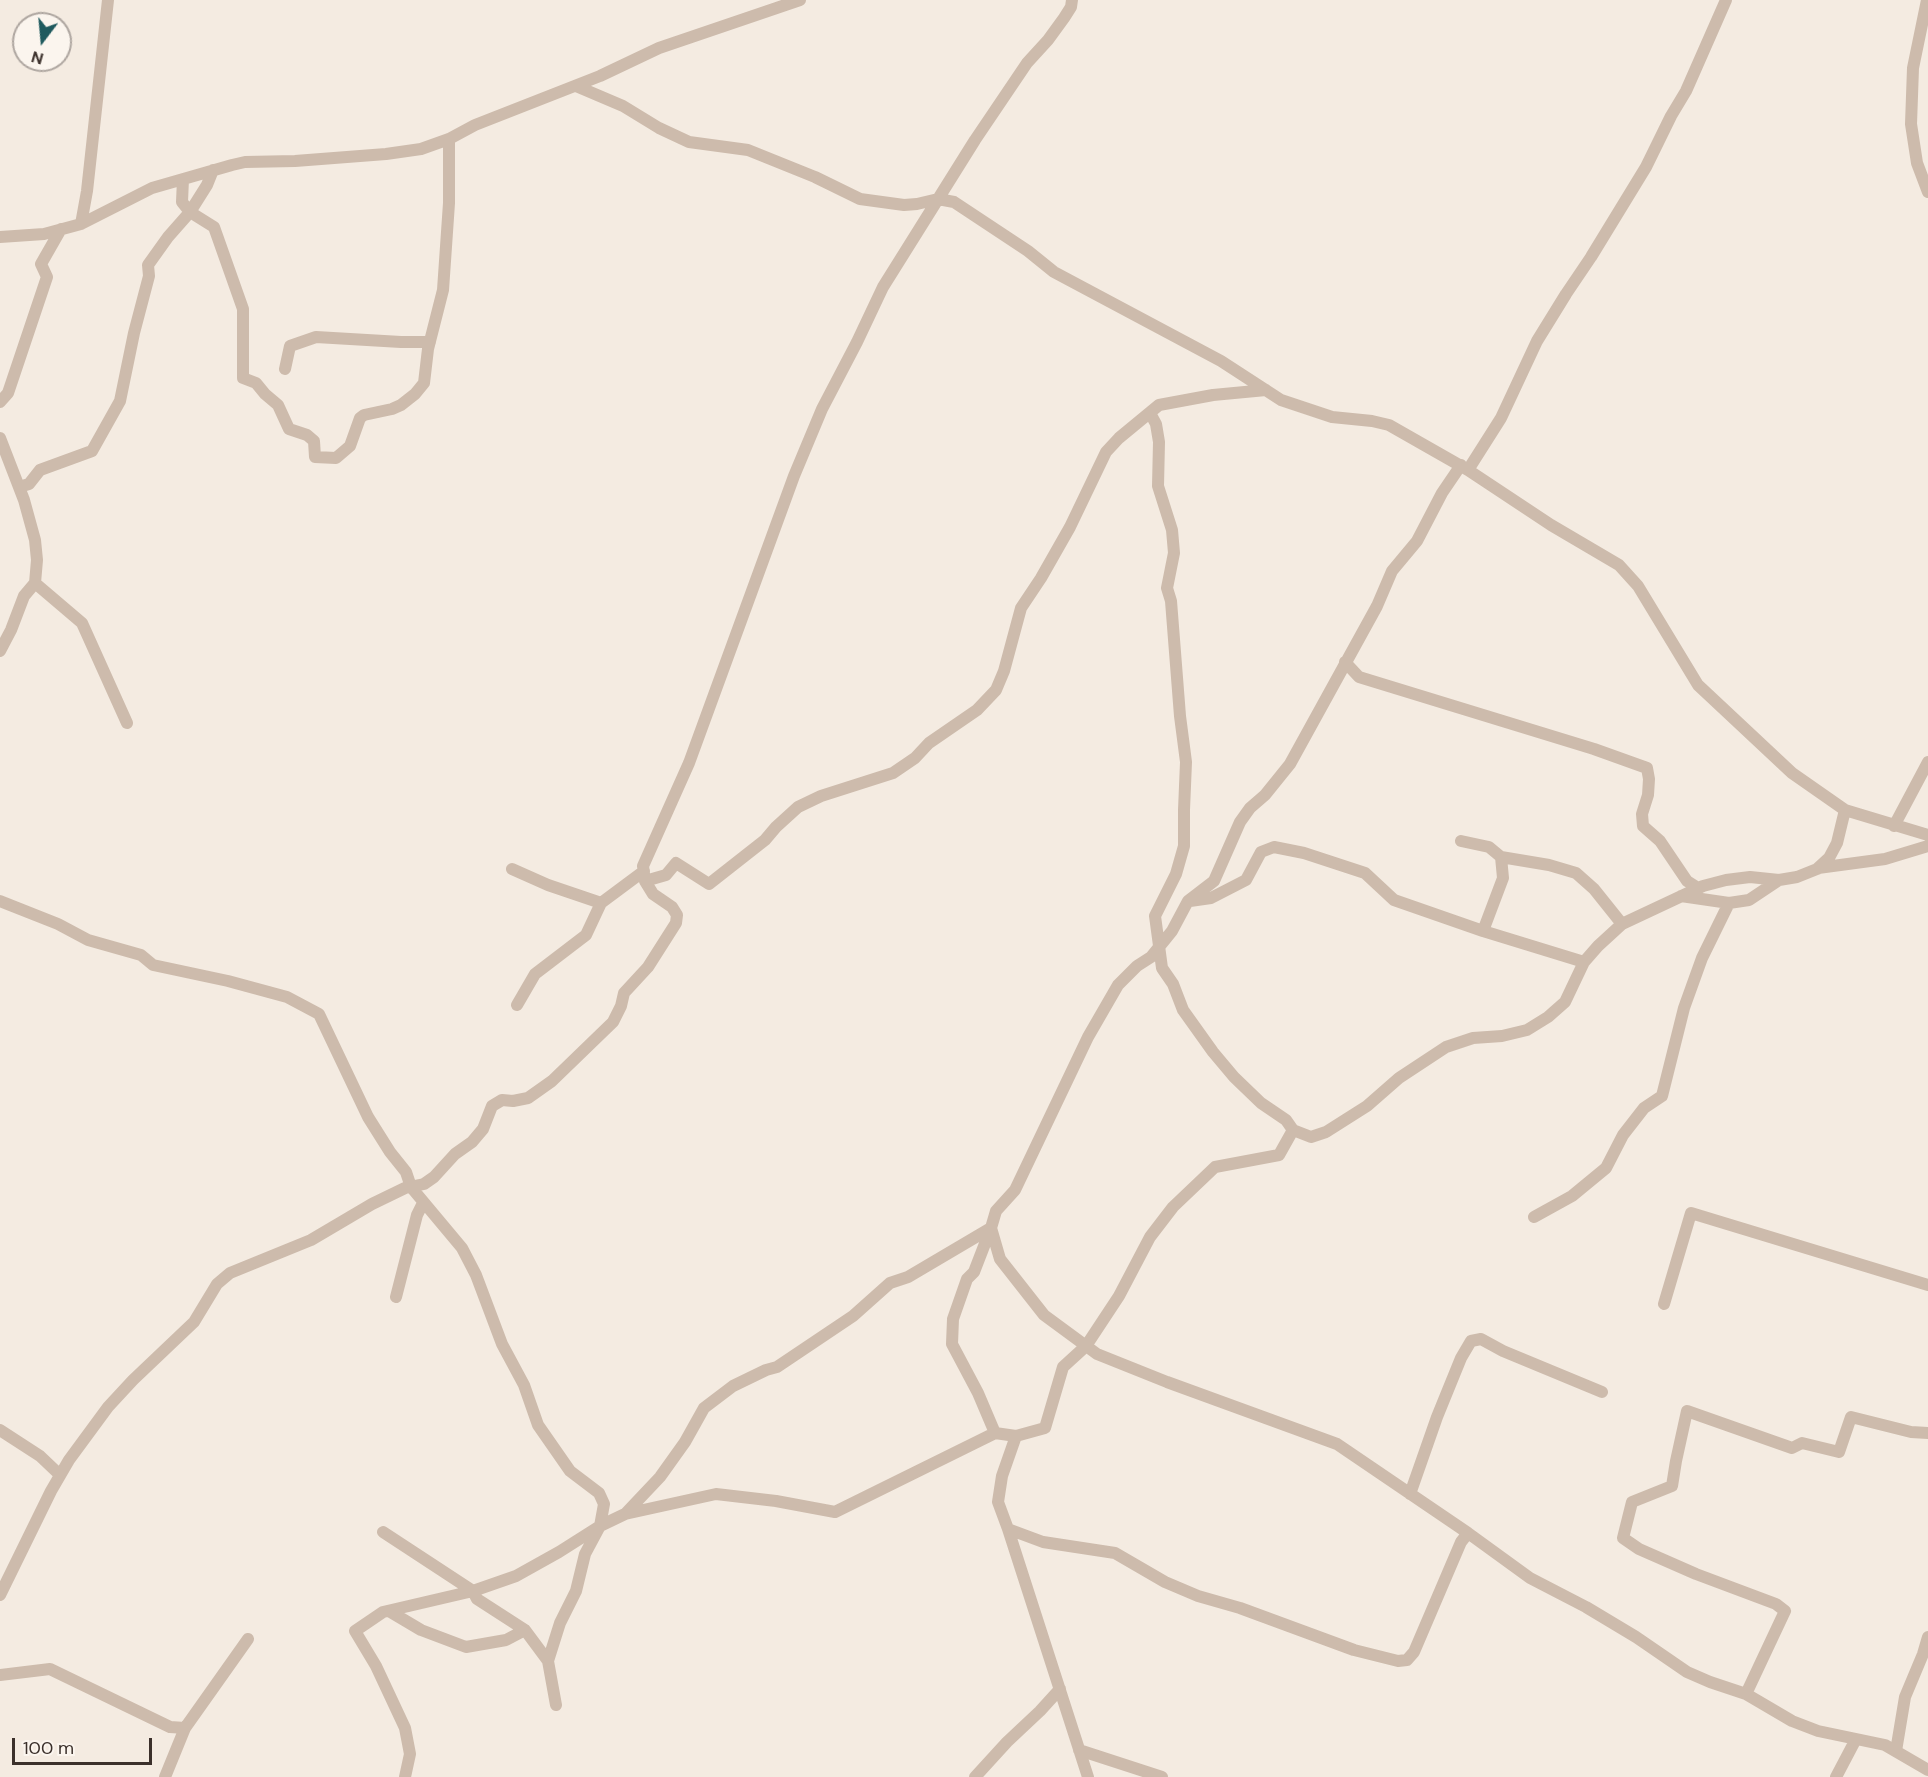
<!DOCTYPE html>
<html>
<head>
<meta charset="utf-8">
<style>
  body { margin:0 }
  #map { position:relative; width:1928px; height:1777px; overflow:hidden; background:#f4ebe1; font-family:"DM Sans",sans-serif }
  canvas { display:block }
  .north { position:absolute; left:12px; top:12px; width:60px; height:60px; box-sizing:border-box; background:#fbf5ee; border:2px solid #aea6a0; border-radius:50%; rotate:196deg; font-size:16px; font-weight:700; line-height:24px; text-align:center; color:#3b302b }
  .north::after { content:''; display:block; margin:auto; width:21px; height:27px; background:#1f5a5e; clip-path:polygon(50% 0,100% 100%,50% 72%,0 100%) }
  .scale { position:absolute; left:12px; top:1738px; width:140px; height:27px; box-sizing:border-box; border:3px solid #3b302b; border-top:0; padding-left:8px; font-size:18px; line-height:21px; white-space:nowrap; color:#3b302b; -webkit-text-stroke:4px #fbf5ee; paint-order:stroke }
</style>
</head>
<body>
<div id="map">
<canvas width="1928" height="1777"></canvas>
<div class="north">N</div>
<div class="scale">100 m</div>
</div>
<script>
const context = document.querySelector('canvas').getContext('2d');
context.lineJoin = 'round';
const toPath = rows => new Path2D(rows.map(r => 'M' + r).join(''));
function trace(path, color, width, dash) { context.strokeStyle = color; context.lineWidth = width; context.lineCap = dash ? 'butt' : 'round'; context.setLineDash(dash || []); context.stroke(path); }
trace(toPath([
  [1927,0,1913,68,1911,124,1917,163,1928,192],
  [576,86,623,106,659,128,689,142,748,150,815,177,860,199,904,205,917,204,938,199,954,202,1028,251,1054,272,1221,361,1281,400,1332,417,1372,421,1389,425,1468,470,1551,525,1619,565,1638,586,1698,685,1792,773,1845,810,1928,835],
  [183,179,182,202,190,212,214,227,243,309,243,378,256,383,265,394,278,405,289,429,307,435,314,441,315,457,336,458,350,446,360,418,364,415,392,409,401,405,415,394,424,383,428,349,443,290,449,203,449,139],
  [81,224,87,191,108,0],
  [0,237,44,234,81,224,152,188,232,165,245,162,295,161,386,154,421,149,449,139,475,125,600,76,659,48,800,0],
  [285,369,290,346,316,337,401,342,430,342],
  [0,402,8,393,47,277,41,264,61,229],
  [1150,413,1156,424,1159,442,1158,486,1172,530,1174,553,1167,588,1171,601,1180,716,1186,762,1184,810,1184,846,1176,874,1155,916,1162,968,1173,984,1183,1010,1213,1052,1234,1077,1261,1103,1286,1120,1293,1130,1311,1137,1326,1132,1367,1106,1399,1078,1446,1047,1473,1038,1502,1036,1527,1030,1548,1017,1565,1002,1584,962,1598,946,1622,924,1703,886,1726,880,1750,877,1779,880,1797,877,1817,869,1829,858,1837,843,1845,810],
  [0,438,24,500,35,540,37,560,35,583,82,623,127,723],
  [1461,465,1442,493,1417,541,1392,571,1377,606,1290,764,1265,795,1250,808,1240,822,1214,881,1188,901,1172,931,1151,957,1137,966,1118,985,1088,1037,1015,1190,996,1211,991,1228,1000,1259,1044,1315,1097,1354,1167,1382,1337,1444,1468,1533,1530,1578,1586,1607,1636,1637,1687,1672,1710,1682,1746,1694,1792,1721,1818,1731,1885,1745,1928,1770],
  [1468,470,1501,418,1537,341,1566,294,1591,257,1646,167,1671,116,1686,91,1726,0],
  [19,487,29,484,40,470,92,451,120,401,134,333,149,276,148,265,168,237,190,212,207,185,213,170],
  [0,651,11,630,24,596,35,583],
  [1345,662,1359,677,1594,749,1647,768,1649,779,1648,795,1642,814,1643,826,1660,841,1687,881,1698,888],
  [1894,826,1928,762],
  [1461,841,1489,847,1501,857,1503,878,1483,931,1584,962],
  [1501,857,1549,865,1576,873,1594,889,1622,924],
  [1818,868,1885,859,1928,846],
  [512,869,548,885,601,903],
  [645,881,666,875,676,863,709,884,765,840,776,827,798,807,821,796,893,773,915,758,929,743,977,710,996,690,1004,671,1021,608,1041,578,1070,527,1106,452,1119,438,1159,405,1213,395,1266,390],
  [1681,896,1729,903,1749,900,1779,880],
  [0,901,58,924,88,940,141,955,153,965,228,981,287,997,319,1014,368,1117,390,1152,406,1172,411,1187,462,1248,476,1275,502,1344,524,1385,538,1425,570,1471,599,1493,604,1504,600,1526,585,1554,576,1591,560,1623,548,1661,556,1705],
  [1190,901,1211,898,1246,880,1261,852,1274,847,1304,853,1365,873,1394,900,1483,931],
  [517,1005,535,974,586,935,601,903,644,871],
  [1534,1217,1572,1196,1606,1168,1623,1135,1644,1108,1662,1096,1684,1008,1702,958,1729,903],
  [991,1228,974,1272,967,1279,953,1319,952,1344,978,1393,995,1433],
  [396,1297,417,1215,423,1203],
  [1664,1304,1691,1213,1928,1285],
  [0,1430,40,1456,60,1475],
  [1016,1436,1045,1428,1063,1367,1086,1346,1119,1296,1150,1237,1173,1207,1215,1167,1279,1155,1293,1130],
  [1410,1494,1437,1417,1461,1358,1471,1341,1481,1339,1503,1351,1602,1392],
  [626,1513,660,1477,685,1442,704,1408,733,1386,766,1370,777,1367,853,1316,890,1283,908,1277,991,1228],
  [383,1532,473,1591,477,1599,525,1630,548,1661],
  [0,1595,51,1491,69,1460,108,1407,133,1380,194,1322,217,1284,230,1273,311,1240,372,1204,405,1188,424,1184,434,1177,455,1154,472,1142,483,1129,492,1106,502,1100,513,1101,528,1098,552,1081,613,1022,621,1006,624,993,648,967,676,923,677,915,672,907,653,894,645,881,643,866,689,763,794,476,822,409,857,342,883,287,975,140,1027,63,1048,40,1064,18,1071,7,1072,0],
  [389,1611,421,1630,466,1647,506,1640,525,1630],
  [0,1675,50,1669,170,1727,185,1728,248,1639],
  [1746,1694,1785,1611,1776,1604,1696,1574,1639,1549,1623,1538,1632,1502,1672,1486,1676,1461,1687,1411,1792,1448,1802,1443,1839,1452,1851,1417,1911,1432,1928,1433],
  [1079,1750,1162,1777],
  [1896,1751,1905,1697,1923,1654,1928,1637],
  [165,1777,185,1728],
  [405,1777,410,1754,405,1728,376,1666,355,1631,383,1612,473,1591,516,1576,559,1552,600,1526,625,1514,716,1494,776,1501,835,1512,995,1433,1016,1436,1002,1476,998,1502,1008,1529],
  [975,1777,1007,1742,1040,1711,1060,1689],
  [1088,1777,1008,1529,1043,1542,1115,1553,1165,1582,1198,1596,1240,1608,1354,1650,1398,1661,1407,1660,1414,1652,1461,1542,1468,1533],
  [1836,1777,1856,1739]
]), '#cdbbac', 12);
</script>
</body>
</html>
